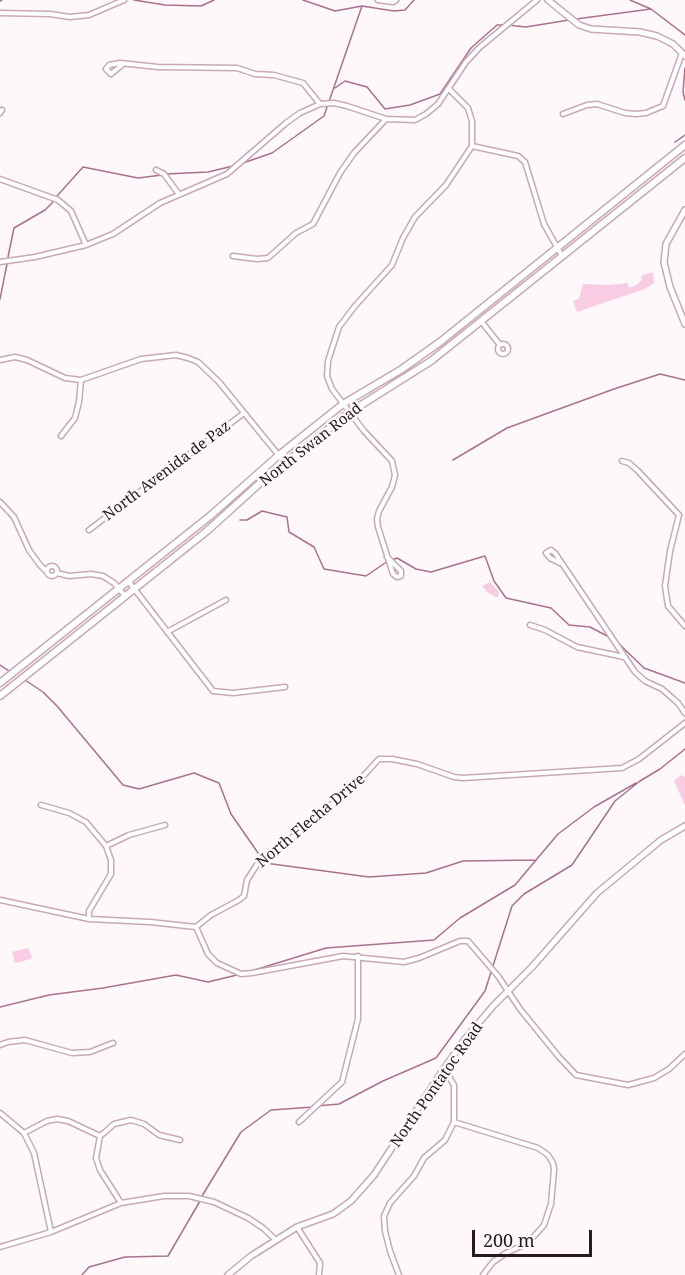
<!DOCTYPE html>
<html>
<head>
<meta charset="utf-8">
<style>
  body { margin:0 }
  #map { position:relative; width:685px; height:1275px; overflow:hidden; background:#fef8fb; font-family:"Noto Serif",serif }
  canvas { display:block }
  .scale { position:absolute; left:472px; top:1230px; width:120px; height:27px; box-sizing:border-box; border:3px solid #251a20; border-top:0; padding-left:8px; font-size:18px; line-height:21px; white-space:nowrap; color:#251a20; -webkit-text-stroke:4px #fef8fb; paint-order:stroke }
</style>
</head>
<body>
<div id="map">
<canvas width="685" height="1275"></canvas>
<div class="scale">200 m</div>
</div>
<script>
const context = document.querySelector('canvas').getContext('2d');
context.lineJoin = 'round';
function paint(path, color) { context.fillStyle = color; context.fill(path, 'evenodd'); }
const toPath = rows => new Path2D(rows.map(r => 'M' + r).join(''));
function trace(path, color, width, dash) { context.strokeStyle = color; context.lineWidth = width; context.lineCap = dash ? 'butt' : 'round'; context.setLineDash(dash || []); context.stroke(path); }
function drawText(font, color, halo, rows, align = 'center') {
  context.font = font + ' "Noto Serif",serif'; context.lineWidth = 5; context.setLineDash([]); context.textBaseline = 'middle'; context.strokeStyle = halo; context.fillStyle = color; for (const [text, x, y, turn = 0] of rows) {
    context.save(); context.translate(x, y); context.rotate((+turn || 0) * Math.PI / 180); context.textAlign = isNaN(turn) ? turn : align; if (halo) context.strokeText(text, 0, 0); context.fillText(text, 0, 0); context.restore();
  }
}
paint(toPath([
  [653,272,654,283,645,289,577,312,573,301,579,299,583,284,609,285,628,283,628,287,635,286,642,280,641,276],
  [490,582,499,592,498,598,488,593,482,586],
  [681,775,685,777,685,805,674,781],
  [28,948,32,957,31,959,15,963,12,952]
]), '#f8cde3');
trace(toPath([
  [134,0,165,5,201,6,214,0],
  [303,0,335,11,362,6],
  [630,0,651,9,685,35],
  [0,1,2,0],
  [576,19,651,9],
  [508,25,526,27,569,20],
  [685,68,683,92,685,100],
  [335,88,345,81,367,87,385,109,410,105,440,94,471,48,497,25,503,25],
  [675,142,685,135],
  [243,163,272,153,324,116,362,6,394,11,405,10,414,0],
  [166,174,208,172,233,166],
  [57,196,83,167,138,178,162,175],
  [8,257,14,228,45,210,53,202],
  [0,299,7,264],
  [453,460,507,428,614,389,660,374,685,380],
  [240,520,247,520,262,511,287,517,289,532,314,547,324,569,366,576,388,561],
  [392,560,397,558,416,569,431,572,485,556,494,581,506,598,551,608,569,625,590,627,609,637],
  [616,641,644,668,685,683],
  [0,665,9,671],
  [25,680,43,692,57,706,123,785,139,789,194,773,219,783,231,814,265,863,369,877,426,873,463,861,536,860],
  [640,781,660,769,685,749],
  [248,972,326,948,434,940,460,918,515,885,558,834,594,807,636,783],
  [0,1007,49,995,103,988,176,975,208,982,237,975],
  [317,1106,339,1104,383,1081,436,1058,485,991,512,906,524,894,572,865,615,801,640,781],
  [202,1196,241,1132,271,1110,313,1107],
  [82,1275,89,1267,125,1257,168,1256,200,1201]
]), '#a8728f', 1.5);
const street = toPath([
  [378,0,393,2,396,0],
  [0,13,50,14,70,17,89,15,124,0],
  [123,64,111,74,106,69,109,65,120,63,158,67,237,68,255,74,274,75,303,83,320,104],
  [0,113,2,110],
  [563,114,587,105,597,104,625,113,636,114,646,113,663,106,682,53],
  [472,146,518,156,525,162,544,224,562,256],
  [156,170,164,174,178,193],
  [0,179,58,200,71,211,86,245],
  [233,256,257,259,268,258,296,233,313,224,340,173,354,153,386,119],
  [0,262,35,257,86,245,113,234,160,203,227,174,286,123,300,113,320,104,334,103,347,106,386,119,415,120,426,114,438,104,466,62,480,47,537,0],
  [481,321,500,345],
  '498 349a5 5 0 1 1 10 0a5 5 0 1 1-10 0Z',
  [0,360,15,357,27,360,65,378,81,380,141,359,176,355,188,358,198,362,219,382,285,463],
  [61,436,75,418,79,402,81,380],
  [622,461,629,463,638,471,679,515,670,551,665,586,668,606,685,626],
  [0,502,14,517,29,550,40,565,47,572],
  [89,530,244,413],
  [387,557,401,571,401,576,397,577,393,574,378,527,377,519,379,511,392,487,395,475,392,461,364,431,332,389,327,376,328,361,339,327,355,306,392,265,403,238,415,217,446,185,472,146,472,121,468,108,449,89],
  [560,563,550,558,546,553,551,550,555,553,635,672,645,681,662,689,678,703,685,713],
  '47 571a5 5 0 1 1 10 0a5 5 0 1 1-10 0Z',
  [57,573,69,576,91,574,103,576,114,583,125,596],
  [129,582,213,691,233,693,285,687],
  [530,625,545,630,577,647,624,657],
  [167,632,226,600],
  [685,723,639,759,622,768,463,778,454,777,417,764,392,759,379,759,356,784,284,844,258,863,247,880,244,896,239,900,211,915,196,927,208,954,217,963,241,974,252,973,343,956,404,962,419,958,460,941,468,941,498,976,520,1009,559,1057,576,1075,628,1085,654,1078,669,1069,685,1054],
  [41,805,69,813,86,822,106,846,111,860,111,874,89,911,89,919],
  [106,846,129,835,165,825],
  [0,900,89,919,150,922,196,927],
  [0,1045,8,1042,25,1040,72,1053,90,1052,113,1043],
  [0,1113,24,1133,34,1153,51,1232],
  [299,1122,342,1082,358,1019,358,956],
  [454,1122,538,1148,548,1155,553,1163,554,1170,551,1204,544,1225,528,1243,506,1253,493,1262,483,1275],
  [24,1133,47,1121,57,1119,68,1121,100,1136],
  [121,1203,100,1170,96,1158,100,1136,105,1132,114,1124,131,1120,144,1124,159,1135,180,1140],
  [297,1227,320,1263,319,1275],
  [0,1247,51,1232,121,1203,164,1196,189,1196,214,1202,248,1218,263,1228,276,1240],
  [399,1275,390,1251,385,1231,384,1216,390,1203,414,1176,424,1158,445,1140,454,1122,454,1085,448,1075,443,1070]
]);
const secondary = toPath([
  [548,0,579,25,591,29,640,32,657,36,673,44,685,56],
  [685,210,666,244,664,262,670,287,685,324],
  [228,1275,251,1256,297,1227,333,1214,351,1201,374,1175,443,1070,465,1039,494,1005,532,967,597,893,661,840,685,826]
]);
const primary = toPath([
  [0,683,210,516,279,455,343,404,402,369,440,342,685,145],
  [0,696,207,531,259,484,350,412,431,361,685,158]
]);
trace(street, '#c7a9b8', 7);
trace(secondary, '#c7a9b8', 8);
trace(primary, '#c7a9b8', 9);
trace(street, '#fff', 4);
trace(secondary, '#fff', 5);
trace(primary, '#fff', 6);
drawText('15px', '#251a20', '#fef8fb', [
  ["North Swan Road",311,445,-38],
  ["North Avenida de Paz",167,471,-37],
  ["North Flecha Drive",311,821,-40],
  ["North Pontatoc Road",437,1085,-55]
]);
</script>
</body>
</html>
